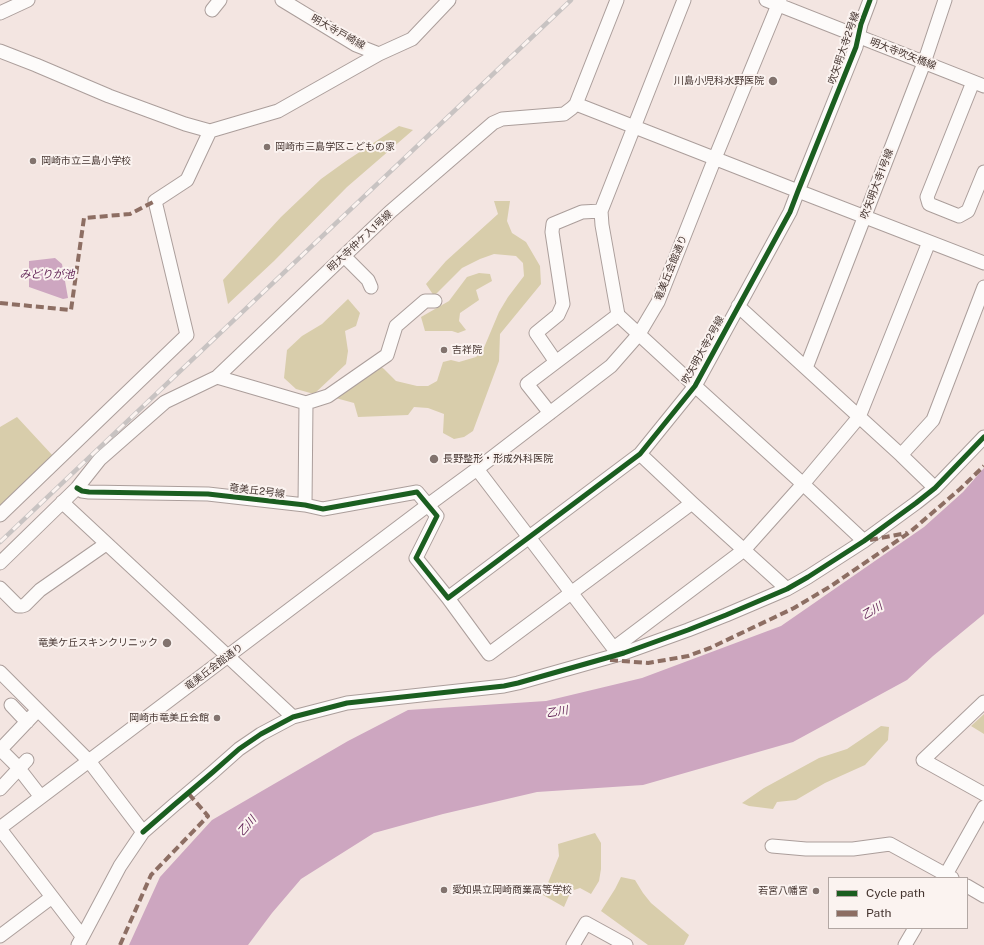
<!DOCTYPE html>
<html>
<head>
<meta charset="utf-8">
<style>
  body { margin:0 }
  #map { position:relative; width:984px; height:945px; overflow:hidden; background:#f3e5e1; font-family:"Public Sans",sans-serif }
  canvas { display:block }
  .legend { position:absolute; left:828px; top:877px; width:140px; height:52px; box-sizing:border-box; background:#fbf3f0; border:1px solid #b2a7a3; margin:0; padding:5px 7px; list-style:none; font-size:12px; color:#453530 }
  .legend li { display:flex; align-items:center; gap:8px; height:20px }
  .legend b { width:20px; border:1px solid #b2a7a3 }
</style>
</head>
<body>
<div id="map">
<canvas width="984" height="945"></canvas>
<ul class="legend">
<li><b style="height:5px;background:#1b5e20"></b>Cycle path</li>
<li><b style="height:5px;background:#8d6e63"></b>Path</li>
</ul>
</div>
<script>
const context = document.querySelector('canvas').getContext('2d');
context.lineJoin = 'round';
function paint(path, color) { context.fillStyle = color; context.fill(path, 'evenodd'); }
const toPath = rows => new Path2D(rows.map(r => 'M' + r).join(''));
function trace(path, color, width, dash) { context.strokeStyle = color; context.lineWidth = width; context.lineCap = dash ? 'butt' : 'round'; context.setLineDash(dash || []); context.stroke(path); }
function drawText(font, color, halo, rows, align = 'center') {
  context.font = font + ' "Public Sans","Noto Sans JP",sans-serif'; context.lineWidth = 4; context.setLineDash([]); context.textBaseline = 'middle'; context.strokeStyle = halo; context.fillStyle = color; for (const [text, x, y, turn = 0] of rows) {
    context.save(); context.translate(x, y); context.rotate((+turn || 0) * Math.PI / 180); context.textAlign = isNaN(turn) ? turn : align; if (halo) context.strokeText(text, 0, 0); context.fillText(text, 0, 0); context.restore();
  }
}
paint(toPath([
  [399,126,413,130,347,187,274,261,228,304,223,280,281,217,321,179,346,161],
  [494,201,510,201,507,221,512,233,526,242,540,266,541,284,500,334,499,361,473,431,464,437,454,439,443,433,444,414,428,408,414,407,408,415,358,417,354,403,332,397,375,362,384,369,396,381,417,386,428,386,437,381,443,362,451,360,459,362,476,357,483,350,499,312,508,297,524,276,523,263,516,256,494,254,480,259,462,268,434,296,426,284,446,261,498,214],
  [479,273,490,274,492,281,476,290,479,300,460,313,459,321,466,330,458,333,452,331,425,331,421,317,449,301,467,277],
  [348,299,360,313,356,326,345,331,348,351,346,364,314,394,296,389,284,378,287,350,302,336,322,324],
  [17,417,54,457,0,506,0,427],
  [984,714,984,734,971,726],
  [881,726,889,727,888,740,865,765,825,783,796,800,777,802,773,809,749,806,742,803,764,788,819,758,847,749],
  [595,833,601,843,601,869,599,881,591,894,580,888,571,891,564,907,543,895,559,856,558,844],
  [621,877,635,880,643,893,651,903,689,935,684,945,648,945,601,911,615,889]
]), '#d8cdab');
paint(toPath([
  [55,258,62,264,68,298,63,299,29,287,29,261],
  [984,468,984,614,933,656,907,680,793,742,643,785,537,792,443,814,374,833,301,879,272,913,248,945,129,945,160,877,212,820,348,741,408,710,546,701,642,678,781,626,924,527,963,492]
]), '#cda6c0');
const minor = toPath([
  [282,0,356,45,379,54],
  [684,0,601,211,602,225,618,315,695,386,803,484,864,541],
  [766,0,984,86],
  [212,10,220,0],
  [0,13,28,0],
  [0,51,36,65,109,96,185,124,210,131,278,111,379,54,412,39,449,0],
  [973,82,927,197,929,204,959,216,968,211,984,172],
  [576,104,798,191,984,263],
  [344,256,368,280,371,287],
  [738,306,901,455,935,488],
  [556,362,536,333,558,315,563,304,552,232,553,224,582,212,601,211],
  [806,368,924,63,945,0],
  [217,377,306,403,305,505],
  [306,403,328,396,387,355,396,326,425,301,435,301],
  [550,413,527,384,618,315],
  [640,454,692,503,787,589],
  [901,455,933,420,984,287],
  [477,469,618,654],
  [77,488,82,491,89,492,208,494,305,505,323,509,417,492,437,516,416,558,448,598,640,454,695,386,790,212,798,191,856,47,861,24,870,0],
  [62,502,293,717],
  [0,515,187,335,155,201,187,180,210,131],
  [0,563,77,488,100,459,165,402,217,377,390,212,493,123,502,119,564,114,572,108,576,104,617,0],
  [0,588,18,606,22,606,25,605,40,590,106,544],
  [448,598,489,654,692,503],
  [614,648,744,550,803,484,859,417,929,242],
  [0,672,89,761,143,832,120,866,78,945],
  [984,702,923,760,984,794],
  [11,705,27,722],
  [0,749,17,766,41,797],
  [0,750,38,710],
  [0,789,27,760],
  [0,828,428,505,477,469,611,366,639,334,658,302,715,158,780,0],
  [0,829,82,936],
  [143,832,174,805,213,772,239,749,261,734,293,717,347,703,504,686,518,683,624,653,688,630,726,615,787,589,808,577,864,541,916,503,935,488,984,437],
  [772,846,806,849,853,849,890,844,952,878],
  [944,878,984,807],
  [967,886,984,896],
  [0,936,52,897],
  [573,945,586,923,626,945],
  [905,945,915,928]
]);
trace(minor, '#ab9e9b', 15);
trace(minor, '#fdfbfa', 13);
const rail = toPath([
  [0,542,571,0]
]);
trace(rail, '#c8c3c2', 4.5);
trace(rail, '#fbf3f0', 3, [9]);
trace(toPath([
  [0,303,71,310,84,218,130,214,155,201],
  [870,540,907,533],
  [610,660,648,663,688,656,710,648,794,608,831,586,910,532,960,489,984,466],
  [120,945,151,875,208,816,188,793]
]), '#8d6e63', 4, [8, 4]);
trace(toPath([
  [77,488,82,491,89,492,208,494,305,505,323,509,417,492,437,516,416,558,448,598,640,454,695,386,790,212,798,191,856,47,861,24,870,0],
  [143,832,174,805,213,772,239,749,261,734,293,717,347,703,504,686,518,683,624,653,688,630,726,615,787,589,808,577,864,541,916,503,935,488,984,437]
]), '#1b5e20', 5);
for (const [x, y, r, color] of [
  [773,81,5,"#82736e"],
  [267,147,4,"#82736e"],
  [33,161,4,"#82736e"],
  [444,350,4,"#82736e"],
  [434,459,5,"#82736e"],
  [167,643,5,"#82736e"],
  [217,718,4,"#82736e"],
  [444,890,4,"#82736e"],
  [816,891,4,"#82736e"]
]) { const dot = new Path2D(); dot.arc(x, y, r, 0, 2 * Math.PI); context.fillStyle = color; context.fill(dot); trace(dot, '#fbf3f0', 1.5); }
drawText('10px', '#453530', '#fbf3f0', [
  ["明大寺戸崎線",338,32,29],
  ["吹矢明大寺2号線",844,48,-71],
  ["明大寺吹矢橋線",903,54,21],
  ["吹矢明大寺1号線",877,184,-69],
  ["明大寺仲ケ入1号線",360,241,-43],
  ["竜美丘会館通り",671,268,-68],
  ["吹矢明大寺2号線",703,350,-61],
  ["竜美丘2号線",257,491,7],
  ["竜美丘会館通り",214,667,-37]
]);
drawText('10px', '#453530', '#fbf3f0', [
  ["川島小児科水野医院",764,81,"right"],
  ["岡崎市三島学区こどもの家",275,147],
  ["岡崎市立三島小学校",41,161],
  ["吉祥院",452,350],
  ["長野整形・形成外科医院",443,459],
  ["竜美ケ丘スキンクリニック",158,643,"right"],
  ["岡崎市竜美丘会館",209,718,"right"],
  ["愛知県立岡崎商業高等学校",452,890],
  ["若宮八幡宮",808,891,"right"]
], 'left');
drawText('italic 11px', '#642759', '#fbf3f0', [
  ["みどりが池",47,275],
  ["乙川",872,611,-31],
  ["乙川",557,712,-9],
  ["乙川",247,826,-50]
]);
</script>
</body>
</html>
